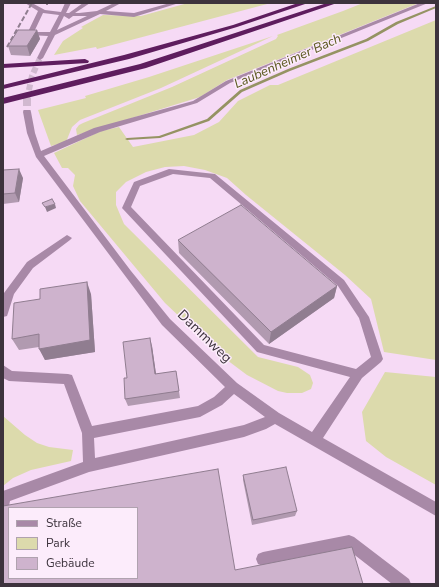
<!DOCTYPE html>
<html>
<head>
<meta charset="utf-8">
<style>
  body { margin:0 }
  #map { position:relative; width:439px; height:587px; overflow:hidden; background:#f6daf5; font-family:"Nunito Sans",sans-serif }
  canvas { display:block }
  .frame { position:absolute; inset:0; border:4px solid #3d333d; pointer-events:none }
  .legend { position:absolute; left:8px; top:507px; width:130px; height:72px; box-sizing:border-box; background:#fcecfb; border:1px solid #b0a2af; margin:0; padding:5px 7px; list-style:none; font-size:12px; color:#3d333d }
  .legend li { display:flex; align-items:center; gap:8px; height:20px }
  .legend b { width:20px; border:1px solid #b0a2af }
</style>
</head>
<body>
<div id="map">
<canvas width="439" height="587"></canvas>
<div class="frame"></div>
<ul class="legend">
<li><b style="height:5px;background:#a889a7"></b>Straße</li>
<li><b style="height:11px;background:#dcdaac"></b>Park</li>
<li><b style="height:11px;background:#ceb3cd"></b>Gebäude</li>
</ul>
</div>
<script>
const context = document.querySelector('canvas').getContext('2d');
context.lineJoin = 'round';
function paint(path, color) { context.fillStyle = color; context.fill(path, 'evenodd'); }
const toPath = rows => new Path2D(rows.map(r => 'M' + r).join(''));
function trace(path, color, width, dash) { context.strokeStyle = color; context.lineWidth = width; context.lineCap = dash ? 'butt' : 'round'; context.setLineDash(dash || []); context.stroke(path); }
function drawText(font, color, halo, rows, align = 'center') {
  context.font = font + ' "Nunito Sans",sans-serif'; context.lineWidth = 3; context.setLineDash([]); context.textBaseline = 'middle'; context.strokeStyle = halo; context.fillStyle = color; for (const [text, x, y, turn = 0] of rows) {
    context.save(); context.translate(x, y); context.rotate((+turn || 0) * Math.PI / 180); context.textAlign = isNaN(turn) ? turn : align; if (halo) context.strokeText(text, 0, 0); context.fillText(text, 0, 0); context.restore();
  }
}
paint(toPath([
  [188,3,271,3,97,49,96,47,54,55,63,41,83,28,81,27,103,15,141,16],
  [363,3,419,3,227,80,200,97,77,135,76,129,79,125,83,123,172,87,276,39,278,36,277,35,343,11],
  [436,20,436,360,384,352,371,299,345,275,246,195,227,178,205,170,184,166,165,167,146,172,126,182,116,192,116,205,124,224,258,357,298,367,310,375,313,383,311,389,302,393,287,393,278,391,247,375,219,354,165,303,80,201,73,186,75,175,68,168,62,168,54,153,101,131,119,127,133,147,194,135,219,122,238,101,270,85,278,85],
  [273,36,161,88,80,120,72,127,66,142,51,146,38,110,86,98,85,96,149,77],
  [385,372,436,377,436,485,386,457,366,441,362,412],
  [3,416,25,435,37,443,49,447,73,450,71,461,31,470,13,478,3,486]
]), '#dcdaac');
paint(toPath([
  [436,6,436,8,398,24,368,41,290,71,242,92,209,121,160,138,127,140,125,139,127,138,159,136,207,119,240,90,288,69,366,39,396,22,436,6]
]), '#959363');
trace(toPath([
  [27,99,32,76,40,58]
]), '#d1b9d0', 6, [6, 3]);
trace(toPath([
  [27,98,27,112]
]), '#d1b9d0', 8, [8, 4]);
paint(toPath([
  [25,3,32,3,45,10,61,12,65,3,71,3,66,13,69,13,83,3,90,3,75,13,79,13,97,11,114,3,121,3,106,11,134,13,170,3,179,3,134,17,100,14,55,35,43,58,40,60,37,58,48,36,28,35,27,34,38,11,25,3],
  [43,13,59,15,50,32,34,32,43,13],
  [64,16,69,19,73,16,87,16,57,30,64,16],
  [420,3,428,3,230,83,197,103,100,132,44,156,131,271,170,319,237,383,279,413,312,432,350,377,257,352,122,208,134,182,169,169,215,174,344,280,369,317,383,359,381,362,362,378,323,438,436,502,436,516,275,424,266,429,244,437,89,472,10,501,8,510,3,512,3,491,83,462,82,433,64,384,9,381,3,378,3,365,12,371,68,374,72,375,92,426,198,406,214,397,225,387,162,325,36,157,27,133,23,112,24,110,30,110,31,112,35,133,41,151,94,128,193,101,226,81,420,3],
  [173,174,210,178,338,286,359,318,371,357,356,369,264,345,131,207,140,186,173,174],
  [234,394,265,417,244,425,95,458,94,438,200,417,222,405,234,394],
  [67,235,72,238,70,240,33,268,14,294,8,313,7,316,3,317,4,293,27,262,67,235],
  [349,535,354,537,409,579,411,584,392,584,347,549,263,566,258,564,256,559,258,554,263,552,349,535]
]), '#a889a7');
paint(toPath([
  [298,3,308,3,237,27,129,59,3,89,3,85,124,55,233,25,298,3],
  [327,3,337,3,146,68,3,104,3,98,140,64,327,3],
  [85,59,89,61,88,63,3,68,3,64,85,59]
]), '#5e1d5e');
trace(toPath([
  [47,3,47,5],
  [7,47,32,3]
]), '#907e90', 2, [5, 2.5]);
paint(toPath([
  [37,30,40,39,30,56,11,55,8,46],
  [3,170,23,178,19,202,3,204],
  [178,240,337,286,334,298,269,344,179,253],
  [91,294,95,352,45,360,39,347,19,350,12,339],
  [152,346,156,374,176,371,180,398,128,406,125,399],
  [243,475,297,511,295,516,252,525,243,480]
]), '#b19ab0');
paint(toPath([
  [37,30,40,39,30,56,27,46],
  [19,169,23,178,19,202,15,193],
  [55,204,56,208,47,212,45,207],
  [87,282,91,294,95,352,45,360,39,349],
  [337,286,334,298,269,344,271,332],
  [150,338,152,346,157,381,155,374]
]), '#907d90');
const building = toPath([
  [18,30,37,30,27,46,8,46,18,30],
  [19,169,15,193,3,194,3,170,19,169],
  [52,199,55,204,45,207,42,203,52,199],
  [241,205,337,286,271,332,178,240,241,205],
  [87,282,90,340,39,349,39,334,12,339,14,303,40,299,40,289,87,282],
  [150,338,155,374,176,371,179,391,125,399,124,378,127,378,123,342,150,338],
  [286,467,297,511,253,520,243,475,286,467],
  [218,469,235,570,352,547,363,584,3,584,3,506,218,469],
  [9,508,137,508,137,578,9,578,9,508]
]);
paint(building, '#ceb3cd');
trace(building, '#907d90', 1);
drawText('italic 13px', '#59561c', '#fcecfb', [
  ["Laubenheimer Bach",288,62,-24]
]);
drawText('14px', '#3d333d', '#fcecfb', [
  ["Dammweg",204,337,44]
]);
</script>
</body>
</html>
